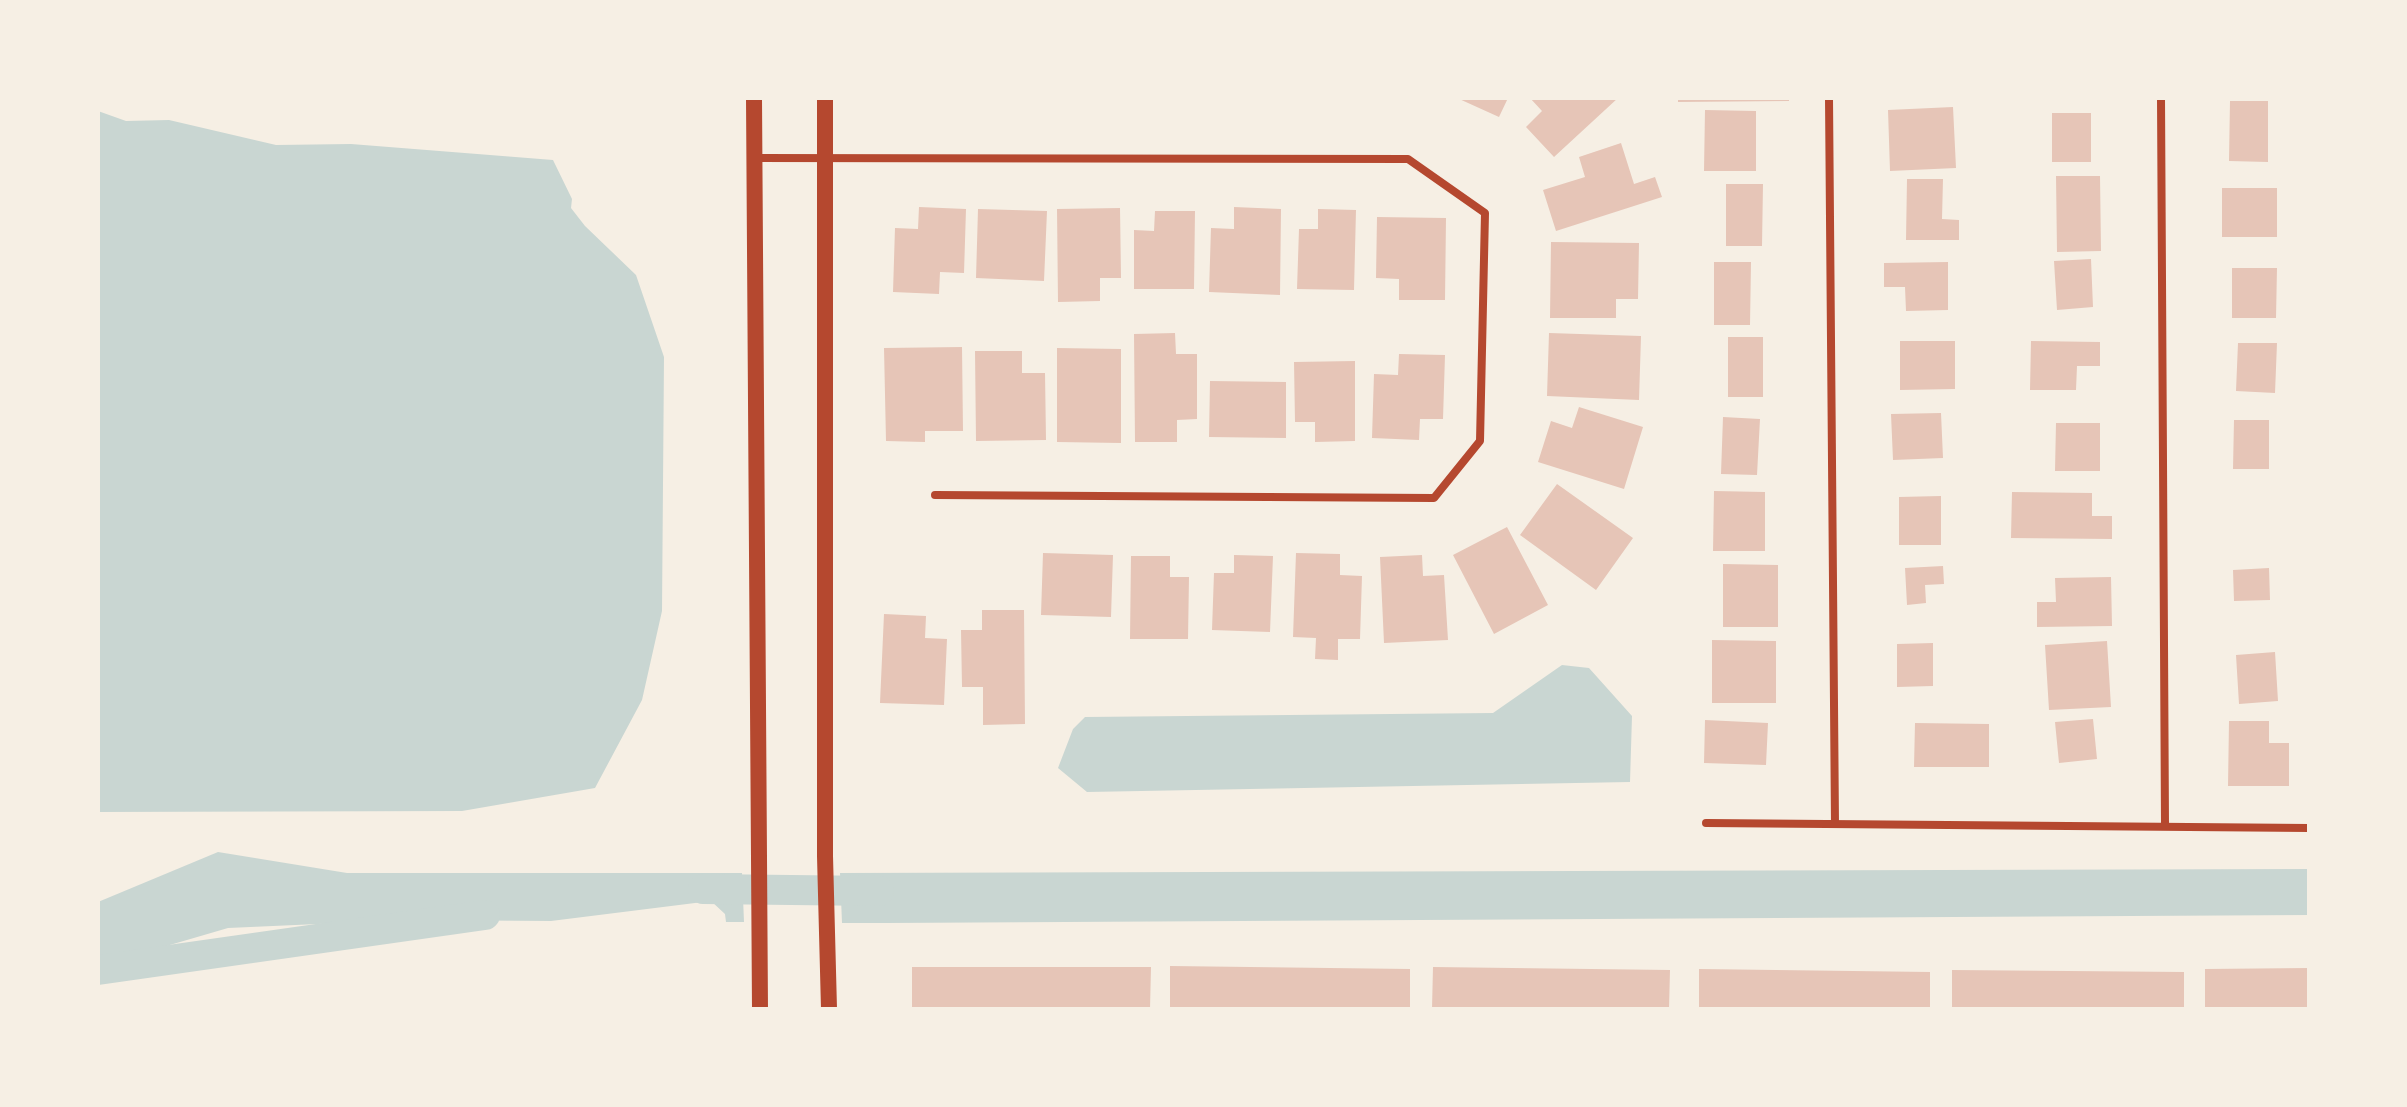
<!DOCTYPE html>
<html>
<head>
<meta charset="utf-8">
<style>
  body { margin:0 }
  #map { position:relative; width:2407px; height:1107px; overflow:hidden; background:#f6efe4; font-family:Karla,sans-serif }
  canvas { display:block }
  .frame { position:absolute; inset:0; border:100px solid #f6efe4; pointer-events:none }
</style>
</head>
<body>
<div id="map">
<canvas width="2407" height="1107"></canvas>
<div class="frame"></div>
</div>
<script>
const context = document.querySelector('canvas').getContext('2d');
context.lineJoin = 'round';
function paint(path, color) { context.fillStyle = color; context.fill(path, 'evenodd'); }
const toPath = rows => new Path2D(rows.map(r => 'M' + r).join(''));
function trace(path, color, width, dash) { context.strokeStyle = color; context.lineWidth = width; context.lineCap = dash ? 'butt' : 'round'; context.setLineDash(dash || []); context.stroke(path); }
paint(toPath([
  [98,111,126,121,169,120,276,145,351,144,553,160,572,199,571,208,585,226,636,275,664,357,662,611,642,700,595,788,462,811,98,812],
  [1562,665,1589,668,1632,716,1630,782,1087,792,1058,768,1073,729,1085,717,1493,713],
  [218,852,347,873,742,873,744,922,726,922,725,914,711,901,551,921,408,920,228,928,98,966,98,902],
  [2309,869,2309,915,887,923,842,923,840,873]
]), '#c9d6d2');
trace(toPath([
  [703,889,879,891],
  [98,970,485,915]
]), '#c9d6d2', 30);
paint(toPath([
  [1457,98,1508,98,1499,117],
  [1530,98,1618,98,1554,157,1526,127,1542,111],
  [1678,98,1789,98,1789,101,1678,102],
  [2230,101,2268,101,2268,162,2229,161],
  [1953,107,1956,168,1890,171,1888,110],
  [1705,110,1756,111,1756,171,1704,171],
  [2052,113,2091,113,2091,162,2052,162],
  [1621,143,1634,184,1655,177,1662,197,1556,231,1543,190,1585,177,1579,157],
  [2056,176,2100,176,2101,251,2057,252],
  [1907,179,1943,179,1942,219,1959,220,1959,240,1906,240],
  [1726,184,1763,184,1762,246,1726,246],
  [2222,188,2277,188,2277,237,2222,237],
  [919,207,966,209,964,273,940,272,939,294,893,292,895,228,918,229],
  [1234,207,1281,209,1280,295,1209,292,1211,228,1234,229],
  [1120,208,1121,278,1100,278,1100,301,1058,302,1057,209],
  [978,209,1047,211,1044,281,976,278],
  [1318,209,1356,210,1354,290,1297,289,1299,229,1318,229],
  [1155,211,1195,211,1194,289,1134,289,1134,230,1154,231],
  [1377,217,1446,218,1445,300,1399,300,1399,279,1376,278],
  [1551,242,1639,243,1638,299,1616,299,1616,318,1550,318],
  [2091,259,2093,307,2057,310,2054,261],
  [1714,262,1751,262,1750,325,1714,325],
  [1948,262,1948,310,1906,311,1905,287,1884,287,1884,263],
  [2232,268,2277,268,2276,318,2232,318],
  [1175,333,1176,354,1197,354,1197,419,1177,420,1177,442,1135,442,1134,334],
  [1549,333,1641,336,1639,400,1547,396],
  [1728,337,1763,337,1763,397,1728,397],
  [1900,341,1955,341,1955,389,1900,390],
  [2031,341,2100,342,2100,366,2077,366,2076,390,2030,390],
  [2238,343,2277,343,2275,393,2236,391],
  [962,347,963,431,925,431,925,442,886,441,884,348],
  [1057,348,1121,349,1121,443,1057,442],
  [975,351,1022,351,1022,373,1045,373,1046,440,976,441],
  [1399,354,1445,355,1443,419,1420,419,1419,440,1372,438,1374,374,1398,375],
  [1355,361,1355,441,1315,442,1315,422,1295,422,1294,362],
  [1210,381,1286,382,1286,438,1209,437],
  [1579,407,1643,427,1624,489,1538,462,1551,421,1572,428],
  [1941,413,1943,458,1893,460,1891,414],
  [1723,417,1760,419,1757,475,1721,474],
  [2234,420,2269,420,2269,469,2233,469],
  [2056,423,2100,423,2100,471,2055,471],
  [1557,484,1633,538,1596,590,1520,535],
  [1714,491,1765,492,1765,551,1713,551],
  [2012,492,2092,493,2092,516,2112,516,2112,539,2011,538],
  [1941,496,1941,545,1899,545,1899,497],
  [1507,527,1548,605,1494,634,1453,555],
  [1043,553,1113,555,1111,617,1041,615],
  [1296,553,1340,554,1340,575,1362,576,1360,639,1338,639,1338,660,1315,659,1316,638,1293,637],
  [1234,555,1273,556,1270,632,1212,630,1214,573,1234,573],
  [1422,555,1423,576,1444,575,1448,640,1384,643,1380,557],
  [1131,556,1170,556,1170,577,1189,577,1188,639,1130,639],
  [1723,564,1778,565,1778,627,1723,627],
  [1943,566,1944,584,1925,585,1926,603,1907,605,1905,568],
  [2269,568,2270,600,2234,601,2233,570],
  [2111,577,2112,626,2037,627,2037,602,2056,602,2055,578],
  [982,610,1024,610,1025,724,983,725,983,687,962,687,961,630,982,630],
  [884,614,926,616,925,638,947,639,944,705,880,703],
  [1712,640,1776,641,1776,703,1712,703],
  [2107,641,2111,707,2049,710,2045,645],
  [1933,643,1933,686,1897,687,1897,644],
  [2275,652,2278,701,2239,704,2236,655],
  [2093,719,2097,759,2059,763,2055,722],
  [1705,720,1768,723,1766,765,1704,763],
  [2229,721,2269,721,2269,743,2289,743,2289,786,2228,786],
  [1915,723,1989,724,1989,767,1914,767],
  [1170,966,1410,969,1410,1009,1170,1009],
  [912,967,1151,967,1150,1009,912,1009],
  [1433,967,1670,970,1669,1009,1432,1009],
  [2309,968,2309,1009,2205,1009,2205,969],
  [1699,969,1930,972,1930,1009,1699,1009],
  [1952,970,2184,972,2184,1009,1952,1009]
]), '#e6c5b7');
trace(toPath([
  [1829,98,1835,824],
  [2161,98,2165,826],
  [755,158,1408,159,1485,213,1480,441,1434,498,935,495],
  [1706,823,2309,828]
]), '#b5482f', 8);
trace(toPath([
  [754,98,760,1009],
  [825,98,825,856,829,1009]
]), '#b5482f', 16);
</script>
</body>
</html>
